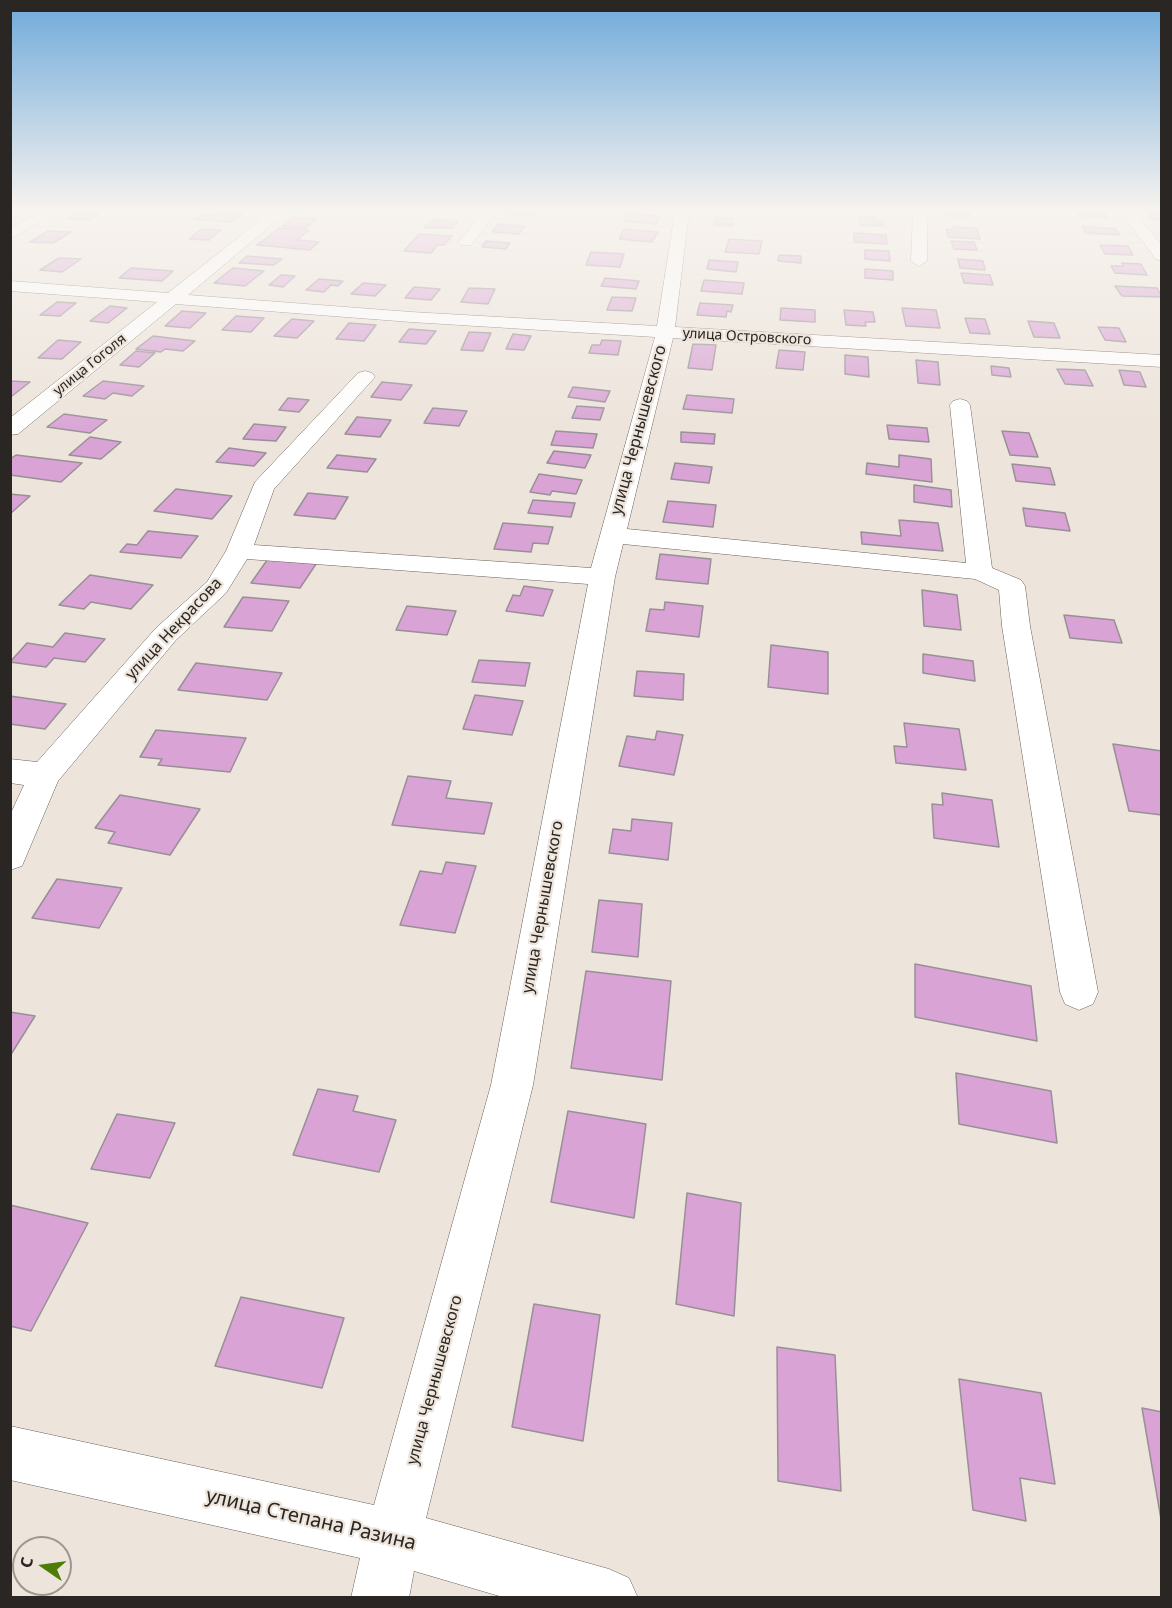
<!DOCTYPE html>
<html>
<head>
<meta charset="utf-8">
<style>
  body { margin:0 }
  #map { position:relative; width:1172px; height:1608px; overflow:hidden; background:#ede4db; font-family:"Noto Sans",sans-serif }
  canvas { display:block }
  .frame { position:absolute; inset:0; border:12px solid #2a2623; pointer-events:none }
  .north { position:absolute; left:12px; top:1536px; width:60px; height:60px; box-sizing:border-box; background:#ede4db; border:2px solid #9f9891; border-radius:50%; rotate:283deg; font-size:16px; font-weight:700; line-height:24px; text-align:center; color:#2a2623 }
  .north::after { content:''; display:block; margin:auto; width:21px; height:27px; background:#4d7d07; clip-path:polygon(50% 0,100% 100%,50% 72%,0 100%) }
</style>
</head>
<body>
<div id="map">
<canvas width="1172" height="1608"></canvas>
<div class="frame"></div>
<div class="north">С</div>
</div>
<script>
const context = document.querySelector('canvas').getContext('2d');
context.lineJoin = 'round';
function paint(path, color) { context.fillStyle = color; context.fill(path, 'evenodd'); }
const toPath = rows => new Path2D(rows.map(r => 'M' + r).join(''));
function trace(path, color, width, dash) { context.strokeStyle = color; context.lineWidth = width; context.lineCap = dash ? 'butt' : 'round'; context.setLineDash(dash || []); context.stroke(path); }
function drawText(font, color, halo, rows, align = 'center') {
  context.font = font + ' "Noto Sans",sans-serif'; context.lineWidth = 4.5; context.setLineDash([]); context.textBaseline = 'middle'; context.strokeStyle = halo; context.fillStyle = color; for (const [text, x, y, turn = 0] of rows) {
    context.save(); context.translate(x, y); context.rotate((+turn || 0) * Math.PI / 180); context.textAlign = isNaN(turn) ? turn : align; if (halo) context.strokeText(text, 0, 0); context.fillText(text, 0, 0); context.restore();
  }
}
const building = toPath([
  [508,211,537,211,533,216,506,214,508,211],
  [944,211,970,211,971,217,944,215,944,211],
  [1077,211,1105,212,1109,218,1079,216,1077,211],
  [1146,211,1162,211,1162,220,1151,219,1146,211],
  [217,212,243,214,231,222,193,219,201,214,212,215,217,212],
  [77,213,99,214,90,220,67,219,77,213],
  [628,213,660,216,656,224,623,221,628,213],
  [293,217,317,219,306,228,282,226,293,217],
  [716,217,733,218,732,226,714,225,716,217],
  [859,217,875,217,876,220,883,221,884,226,860,225,859,217],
  [433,219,458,221,452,228,424,228,433,219],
  [498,224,525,226,519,234,492,232,498,224],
  [1082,226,1116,229,1120,235,1086,233,1082,226],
  [953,227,977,228,980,239,948,237,946,229,954,230,953,227],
  [279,228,309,230,297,240,319,242,310,250,257,245,279,228],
  [201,229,221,230,209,240,189,239,201,229],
  [624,229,658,232,652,242,619,239,624,229],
  [48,231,71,232,53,243,30,242,48,231],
  [854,233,886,235,887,244,854,242,854,233],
  [419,234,452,236,444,245,437,245,431,253,404,251,419,234],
  [729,239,762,241,759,254,725,252,729,239],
  [486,241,510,243,506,249,482,247,486,241],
  [951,241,974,242,977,250,954,249,951,241],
  [1100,245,1128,246,1133,255,1105,254,1100,245],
  [865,250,889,251,890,261,865,259,865,250],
  [591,252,624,254,620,267,586,265,591,252],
  [779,255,801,256,801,263,778,261,779,255],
  [247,256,282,259,274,265,239,263,247,256],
  [59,258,81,259,62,272,40,270,59,258],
  [958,259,983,261,985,270,960,268,958,259],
  [709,260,738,262,736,272,707,269,709,260],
  [1122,263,1141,264,1147,275,1115,273,1111,266,1124,266,1122,263],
  [131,268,173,271,162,281,119,278,131,268],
  [233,268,264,271,245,286,214,283,233,268],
  [865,269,893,271,893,280,865,278,865,269],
  [961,273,990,275,993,285,964,283,961,273],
  [281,275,295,276,283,287,269,285,281,275],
  [605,278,639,281,636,289,601,286,605,278],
  [319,279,343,281,338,286,331,285,324,292,306,290,319,279],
  [704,280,744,283,742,294,701,291,704,280],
  [363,283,386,285,375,296,351,294,363,283],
  [1115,286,1157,288,1162,297,1122,296,1115,286],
  [414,287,440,289,431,300,405,298,414,287],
  [469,288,495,289,488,304,461,302,469,288],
  [612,297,636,298,632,311,607,310,612,297],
  [57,302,76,303,60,316,40,315,57,302],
  [700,303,733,305,731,312,727,311,726,317,697,315,700,303],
  [110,306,127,308,108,323,90,321,110,306],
  [781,308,815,310,815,322,780,320,781,308],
  [902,308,936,310,940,328,906,326,902,308],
  [844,310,873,312,875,322,865,322,866,326,846,325,844,310],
  [182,311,206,313,190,328,165,326,182,311],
  [236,316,264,318,251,332,222,330,236,316],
  [965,318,985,319,990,334,970,333,965,318],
  [292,319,314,321,297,338,274,336,292,319],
  [1028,321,1054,323,1060,338,1034,337,1028,321],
  [349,323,376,325,364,341,336,339,349,323],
  [1098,327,1119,328,1126,342,1105,340,1098,327],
  [409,329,436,331,426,344,399,342,409,329],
  [469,332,491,333,483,351,461,350,469,332],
  [513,334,531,336,524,350,506,349,513,334],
  [153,336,195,341,183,351,165,349,161,352,136,349,153,336],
  [58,340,81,342,62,359,38,358,58,340],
  [602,340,621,341,618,355,589,353,592,345,600,345,602,340],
  [693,344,716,345,712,370,688,368,693,344],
  [779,350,805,352,803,370,776,368,779,350],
  [136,351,155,353,139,367,120,365,136,351],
  [845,355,868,357,869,377,845,374,845,355],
  [916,360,938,362,940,385,918,383,916,360],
  [991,366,1009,368,1011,377,992,375,991,366],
  [1057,369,1085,370,1093,386,1065,384,1057,369],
  [1119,370,1140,372,1146,387,1124,385,1119,370],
  [10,381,30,382,12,396,10,396,10,381],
  [103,381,144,386,132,396,113,393,105,399,83,396,103,381],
  [382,382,412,385,401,400,371,397,382,382],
  [573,387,610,391,605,402,568,397,573,387],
  [687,395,734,399,732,413,683,409,687,395],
  [288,398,309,400,299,412,279,410,288,398],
  [577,406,604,408,600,420,572,418,577,406],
  [433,408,467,411,459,426,424,423,433,408],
  [64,414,107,420,90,433,47,427,64,414],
  [357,417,391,420,380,437,345,434,357,417],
  [254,424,286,427,276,441,243,439,254,424],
  [887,425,927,428,929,442,889,439,887,425],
  [556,431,597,434,593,448,551,445,556,431],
  [1002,431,1029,433,1038,457,1010,455,1002,431],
  [681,432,715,434,714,444,681,442,681,432],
  [90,437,121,442,101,459,69,455,90,437],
  [229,448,266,453,254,466,216,462,229,448],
  [554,451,591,455,585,468,547,463,554,451],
  [16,455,82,463,61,482,10,475,10,459,16,455],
  [337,455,376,459,367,472,327,468,337,455],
  [899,455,931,459,932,482,866,474,867,463,899,467,899,455],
  [675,463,712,467,709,483,671,479,675,463],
  [1012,464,1050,468,1055,485,1016,481,1012,464],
  [539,474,582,480,576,494,552,491,550,495,530,492,539,474],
  [914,485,951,490,952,507,914,502,914,485],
  [176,489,232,496,212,519,154,511,176,489],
  [308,493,348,497,335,519,294,515,308,493],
  [10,494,30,496,10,514,10,494],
  [533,500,575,503,571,517,528,513,533,500],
  [668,501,716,505,713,527,663,522,668,501],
  [1023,508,1065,513,1070,531,1026,526,1023,508],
  [899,520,938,523,943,551,862,544,861,532,901,536,899,520],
  [503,523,553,527,548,544,533,543,531,552,494,549,503,523],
  [148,531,198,536,181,558,120,552,127,544,137,545,148,531],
  [660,554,711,559,708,584,656,579,660,554],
  [270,556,318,561,300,588,251,583,270,556],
  [90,575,153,585,131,609,91,602,84,609,59,605,90,575],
  [524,586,553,590,543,616,506,611,513,595,520,596,524,586],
  [922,590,957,595,961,630,924,626,922,590],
  [243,597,289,601,272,631,224,627,243,597],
  [665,602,703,606,699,637,646,631,650,609,664,610,665,602],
  [407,606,456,611,447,635,396,630,407,606],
  [1064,615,1114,620,1122,643,1070,638,1064,615],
  [65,633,105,639,85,662,54,658,46,667,10,662,27,643,53,647,65,633],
  [771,645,828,652,828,694,768,687,771,645],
  [923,654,973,661,975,681,923,673,923,654],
  [479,660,530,663,525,686,472,682,479,660],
  [196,663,282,673,267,700,178,690,196,663],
  [637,671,684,674,683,700,634,696,637,671],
  [475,695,523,701,512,735,463,729,475,695],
  [10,696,66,704,45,729,10,724,10,696],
  [904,723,959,729,966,770,896,763,894,746,907,747,904,723],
  [156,730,246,738,230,772,158,765,162,759,140,757,156,730],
  [657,731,683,735,674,775,619,766,627,736,655,740,657,731],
  [1113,744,1162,751,1162,815,1129,811,1113,744],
  [408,776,451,781,446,798,492,803,484,834,392,825,408,776],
  [942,793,992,800,999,847,934,838,932,804,943,805,942,793],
  [120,795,200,809,170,855,108,843,115,832,95,828,120,795],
  [632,819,672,823,668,860,609,853,613,829,631,831,632,819],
  [446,862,476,866,455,933,400,925,420,871,442,874,446,862],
  [57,879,122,888,99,928,32,918,57,879],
  [599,900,642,904,638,957,592,952,599,900],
  [915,964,1031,986,1037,1041,915,1017,915,964],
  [586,971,671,981,662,1080,571,1068,586,971],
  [10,1012,35,1016,10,1056,10,1012],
  [956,1073,1051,1091,1057,1143,959,1124,956,1073],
  [318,1089,358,1096,353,1111,396,1120,379,1172,293,1155,318,1089],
  [568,1111,646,1124,634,1218,551,1202,568,1111],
  [117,1114,175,1123,150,1178,91,1169,117,1114],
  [687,1193,741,1203,734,1316,676,1304,687,1193],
  [10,1205,88,1223,31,1331,10,1326,10,1205],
  [241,1297,344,1318,322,1388,215,1366,241,1297],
  [534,1304,600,1315,583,1441,512,1427,534,1304],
  [777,1347,835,1355,841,1491,778,1481,777,1347],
  [959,1379,1041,1393,1055,1484,1020,1478,1026,1521,973,1510,959,1379],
  [1142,1408,1162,1412,1162,1525,1142,1408]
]);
paint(building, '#d9a4d5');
trace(building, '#988f97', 1.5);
const minor = toPath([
  [42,211,59,211,10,239,10,228,42,211],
  [272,211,288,211,188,295,411,312,657,326,675,211,689,211,675,327,1162,355,1162,367,673,338,627,529,966,563,950,405,953,401,960,399,967,401,970,405,992,568,1021,580,1025,586,1030,626,1098,992,1093,1004,1079,1010,1065,1004,1060,992,1002,626,999,590,975,579,623,544,615,577,533,1085,426,1518,609,1569,629,1578,638,1598,506,1598,414,1571,409,1598,351,1598,360,1558,10,1480,10,1426,374,1505,491,1085,588,584,247,559,226,593,176,640,58,781,22,866,10,870,10,815,24,785,10,783,10,759,37,762,156,628,207,582,226,551,255,482,358,373,365,371,372,373,375,377,274,489,254,545,591,568,655,337,411,322,176,304,18,434,10,435,10,418,157,302,10,291,10,281,168,293,272,211],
  [484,211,498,211,471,245,461,245,458,242,484,211],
  [913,211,927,211,927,261,919,266,911,261,913,211],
  [1119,211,1133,211,1162,245,1162,261,1156,259,1119,211]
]);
trace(minor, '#69615a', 1);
paint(minor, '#fff');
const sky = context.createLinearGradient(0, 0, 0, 436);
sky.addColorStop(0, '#6faada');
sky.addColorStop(0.48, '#f7f3ef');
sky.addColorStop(1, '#f7f3ef00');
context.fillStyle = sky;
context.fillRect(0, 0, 1172, 436);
drawText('14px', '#2a2623', '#ede4db', [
  ["улица Островского",747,337,3],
  ["улица Гоголя",90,365,-39]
]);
drawText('16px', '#2a2623', '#ede4db', [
  ["улица Чернышевского",639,430,-75],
  ["улица Некрасова",174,629,-47],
  ["улица Чернышевского",543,907,-80],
  ["улица Чернышевского",435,1380,-75]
]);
drawText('20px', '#2a2623', '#ede4db', [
  ["улица Степана Разина",311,1520,13]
]);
</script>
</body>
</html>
